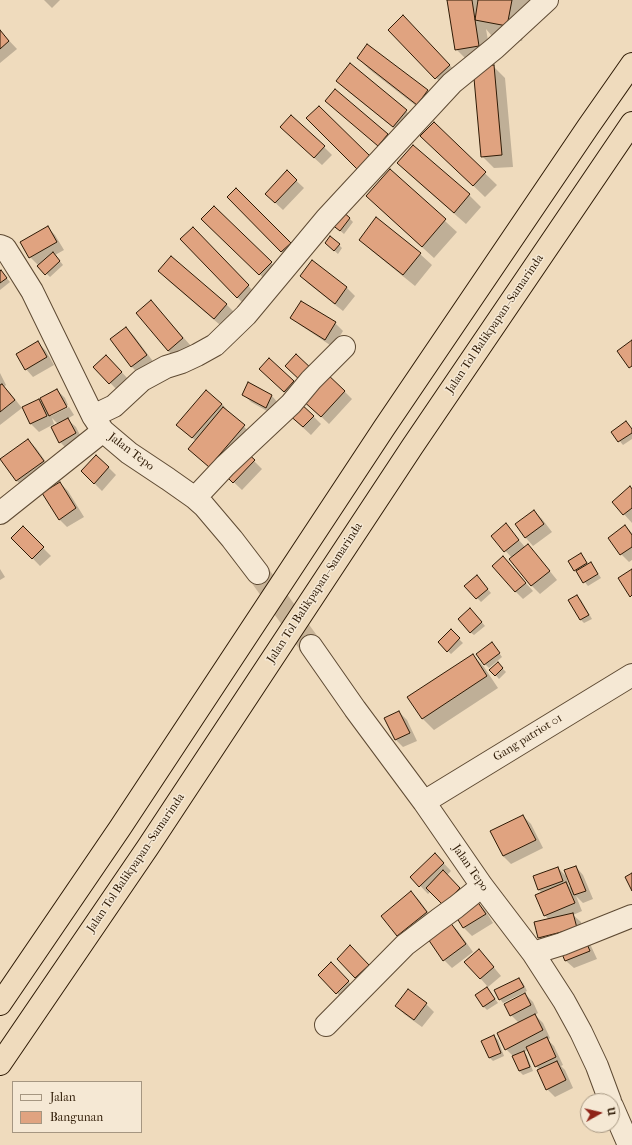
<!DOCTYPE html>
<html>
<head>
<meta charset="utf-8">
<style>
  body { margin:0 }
  #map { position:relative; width:632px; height:1145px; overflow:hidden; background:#efdbbd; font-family:"IM FELL French Canon",serif }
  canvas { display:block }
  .legend { position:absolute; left:12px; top:1081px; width:130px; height:52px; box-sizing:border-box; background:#f5e8d4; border:1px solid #a59681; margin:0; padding:5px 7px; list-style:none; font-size:12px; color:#2e1a05 }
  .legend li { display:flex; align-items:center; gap:8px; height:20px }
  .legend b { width:20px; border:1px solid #a59681 }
  .north { position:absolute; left:580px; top:1093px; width:40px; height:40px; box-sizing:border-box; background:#f5e8d4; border:1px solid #a59681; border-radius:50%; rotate:82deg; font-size:11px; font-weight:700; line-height:16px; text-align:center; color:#2e1a05 }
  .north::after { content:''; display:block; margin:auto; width:14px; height:18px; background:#8f2418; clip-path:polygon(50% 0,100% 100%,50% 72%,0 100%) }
</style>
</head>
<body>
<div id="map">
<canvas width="632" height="1145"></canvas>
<ul class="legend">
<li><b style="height:5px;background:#f5e8d4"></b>Jalan</li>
<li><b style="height:11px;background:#e0a380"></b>Bangunan</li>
</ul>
<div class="north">U</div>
</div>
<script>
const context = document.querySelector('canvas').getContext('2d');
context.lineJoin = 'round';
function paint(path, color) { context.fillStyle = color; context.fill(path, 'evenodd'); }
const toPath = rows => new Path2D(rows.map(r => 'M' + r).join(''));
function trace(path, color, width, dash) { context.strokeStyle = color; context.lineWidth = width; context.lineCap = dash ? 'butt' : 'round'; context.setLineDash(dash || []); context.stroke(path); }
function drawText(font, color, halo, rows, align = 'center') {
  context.font = font + ' "IM FELL French Canon",serif'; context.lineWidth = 3; context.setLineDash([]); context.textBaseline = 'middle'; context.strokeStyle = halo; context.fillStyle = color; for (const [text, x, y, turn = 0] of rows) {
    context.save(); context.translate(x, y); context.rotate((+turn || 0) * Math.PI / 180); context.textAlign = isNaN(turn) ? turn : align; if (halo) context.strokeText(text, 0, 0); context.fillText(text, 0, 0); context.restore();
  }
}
paint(toPath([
  [44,0,60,0,52,8],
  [448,0,530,0,522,41,491,35,486,29,491,58,468,61,456,49],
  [414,28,461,77,448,90,389,30],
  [0,31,17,49,0,63],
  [368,45,427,91,439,103,429,116,370,70,358,58],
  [350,65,406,111,418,123,406,138,349,92,337,81],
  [493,66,505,78,513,167,494,168,482,156],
  [335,91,395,143,387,153,326,101],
  [434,124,497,185,485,197,434,148],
  [289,135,324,147,332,155,322,165],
  [413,146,469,195,481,207,466,224,410,175,398,163],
  [390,171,457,232,434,258,379,208],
  [287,172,304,188,283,210,266,194],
  [236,189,298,251,289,259,228,197],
  [349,218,353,222,344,234,336,227],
  [47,227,55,235,64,250,55,255,63,265,50,277,30,257],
  [214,231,271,263,283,274,272,286],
  [204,240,260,298,249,309,237,297],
  [360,240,420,254,432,265,415,286,372,251],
  [339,245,342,248,338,254,330,247],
  [312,261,347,288,355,296,343,311,309,284,301,276],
  [1,271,10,282,0,290,0,272],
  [159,271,226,304,238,316,226,330,171,283],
  [151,301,191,346,176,358,168,351],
  [292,317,335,323,343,331,333,347,300,325],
  [126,328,134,336,155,364,140,375,132,367,112,339],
  [38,343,46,351,54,365,33,377,26,369],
  [114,364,129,380,118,391,95,367],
  [313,372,344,391,352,399,329,424,310,406],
  [0,373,6,385,4,387,10,393,22,408,0,425],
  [268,377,293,382,301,389,292,399],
  [249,384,272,396,279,404,274,415,251,402,243,394],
  [57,390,65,398,68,405,51,414,51,416,69,407,74,415,67,419,76,427,83,441,68,450,60,442,58,424,52,418,54,424,39,432,31,424,23,407,39,400,43,404],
  [222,404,229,412,229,413,256,438,233,465,254,461,262,469,242,490,225,474,222,479,189,449,196,441,185,432],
  [313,416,321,424,311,435,297,422],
  [632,429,632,439,623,445,613,433],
  [28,440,36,448,51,469,24,488,16,480],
  [108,467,116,475,102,491,90,479],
  [60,483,68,491,84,517,67,527,59,519],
  [632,490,632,523,613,502],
  [534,511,542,519,552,532,533,546,526,538,516,524],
  [506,525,525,547,535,553,557,580,540,594,532,586,510,559,512,558,492,536],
  [625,526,632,533,632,560,629,562,621,554,609,538],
  [23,528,51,556,40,566,13,538],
  [581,554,589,565,591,564,594,567,601,578,588,586,575,570],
  [503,557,533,591,523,599,515,591],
  [0,569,5,577,0,580],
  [480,580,491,593,481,602,466,586],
  [577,596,581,600,592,619,584,623,580,619],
  [474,613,485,626,474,635,470,632],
  [451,631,463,643,451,654,439,642],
  [495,647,502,657,489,668,485,664],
  [473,655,484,667,498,688,434,730,422,718],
  [498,664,506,672,499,679,491,670],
  [399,712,407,720,417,741,403,747,395,739],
  [523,816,531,824,543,848,511,864,503,856],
  [435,854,451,871,447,875,467,896,451,912,431,891,428,894,412,877],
  [576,867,583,875,593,899,583,903,576,896,582,911,573,915,581,922,584,936,547,945,539,937,549,920,545,915,542,893,538,889,558,868,566,876,569,886,573,890],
  [411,892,419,900,434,920,405,943,398,935],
  [477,902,485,910,493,923,472,936,464,928,457,915],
  [450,923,458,931,473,952,452,968,444,960],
  [584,938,591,946,597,959,574,968,566,961],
  [350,947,376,973,364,985,338,959],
  [486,958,501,976,488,987,466,962],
  [331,964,356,989,345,1001,319,975],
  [519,979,523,983,527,991,503,1003,500,999],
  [490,992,498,1003,487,1010,483,1006],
  [525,994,533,1002,538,1013,535,1015,543,1023,550,1038,548,1040,554,1046,563,1065,561,1066,565,1070,573,1088,555,1097,547,1089,540,1070,536,1066,528,1050,524,1052,527,1056,533,1071,523,1075,519,1071,513,1056,506,1049,519,1023,511,1015],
  [426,1004,434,1012,422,1027,404,1014,396,1006],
  [494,1036,498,1040,504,1056,493,1061,489,1057]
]), '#0003');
const building = toPath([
  [447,0,472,0,479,46,455,50,447,0],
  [478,0,512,0,507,26,475,20,478,0],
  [403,15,450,65,435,79,388,30,403,15],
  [0,30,9,41,0,49,0,30],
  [367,44,428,90,417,105,357,58,367,44],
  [350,63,407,110,393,127,336,81,350,63],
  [494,65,502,155,481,157,473,67,494,65],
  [335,89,388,134,378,146,325,101,335,89],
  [319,106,371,157,358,170,306,118,319,106],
  [291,115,325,146,314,158,280,127,291,115],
  [434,122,486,172,473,186,420,136,434,122],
  [413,145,470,194,454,213,397,163,413,145],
  [390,169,446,219,422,247,366,196,390,169],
  [287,170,297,180,275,203,265,194,287,170],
  [236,188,291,243,281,252,227,197,236,188],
  [214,206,272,262,259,275,201,219,214,206],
  [341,210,350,218,340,231,331,224,341,210],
  [376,217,421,253,403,275,359,240,376,217],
  [48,226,57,242,29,258,20,242,48,226],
  [193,227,249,285,237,298,180,239,193,227],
  [330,236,340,244,334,251,325,243,330,236],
  [53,252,60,261,45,275,37,266,53,252],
  [171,256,227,304,214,319,158,271,171,256],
  [312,260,347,287,335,304,300,276,312,260],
  [1,270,7,278,0,283,0,271,1,270],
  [151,300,183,338,168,351,136,313,151,300],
  [301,301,336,322,325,340,290,318,301,301],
  [126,327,147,355,131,367,110,339,126,327],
  [632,340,632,366,629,368,617,351,632,340],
  [38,341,47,357,25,370,16,354,38,341],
  [296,354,314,371,303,383,285,366,296,354],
  [106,355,122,372,109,384,93,367,106,355],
  [269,358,294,381,284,392,259,369,269,358],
  [325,372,345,391,321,417,301,399,325,372],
  [248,382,272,395,266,408,242,395,248,382],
  [2,384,15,400,0,412,0,385,2,384],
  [57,389,67,407,49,416,40,398,57,389],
  [206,390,222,404,192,438,176,425,206,390],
  [39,399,47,416,30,424,22,407,39,399],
  [299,402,314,416,303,427,288,414,299,402],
  [223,407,245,425,209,467,188,449,223,407],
  [68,418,76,433,59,443,51,427,68,418],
  [626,421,632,429,632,433,618,442,611,432,626,421],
  [28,439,44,461,16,481,0,459,28,439],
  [246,452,255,460,233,483,225,475,246,452],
  [96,455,109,467,94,484,81,471,96,455],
  [60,482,76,508,59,520,42,493,60,482],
  [630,486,632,489,632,508,623,515,612,502,630,486],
  [534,510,544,524,525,538,515,524,534,510],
  [506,523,519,540,504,552,491,536,506,523],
  [625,525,632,535,632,547,620,555,608,538,625,525],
  [23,526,44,547,32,559,11,538,23,526],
  [528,544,550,571,531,586,509,559,528,544],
  [581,553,587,563,574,571,568,561,581,553],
  [503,556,526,583,515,592,492,566,503,556],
  [591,562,598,574,583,583,576,571,591,562],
  [632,569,632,595,630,597,618,578,632,569],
  [477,575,488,589,476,599,464,586,477,575],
  [577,595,589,615,580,620,568,600,577,595],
  [470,608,482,622,470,633,458,619,470,608],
  [451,629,460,638,447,652,438,642,451,629],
  [492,642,500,653,484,665,476,654,492,642],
  [473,654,487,676,422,719,407,697,473,654],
  [498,662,503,668,495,676,489,670,498,662],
  [399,711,410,733,395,740,384,718,399,711],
  [523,815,536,840,503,856,490,831,523,815],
  [435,853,444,863,419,887,410,877,435,853],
  [576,866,586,891,574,895,564,870,576,866],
  [558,867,563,881,538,890,533,876,558,867],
  [443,870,460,888,443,905,426,888,443,870],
  [632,873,632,891,625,877,632,873],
  [566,882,575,903,544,916,535,895,566,882],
  [411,891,427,912,397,936,381,916,411,891],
  [477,901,486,914,463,928,455,915,477,901],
  [573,913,577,928,538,938,534,922,573,913],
  [450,922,466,944,443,961,428,939,450,922],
  [584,937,590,951,565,961,559,947,584,937],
  [350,945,369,965,355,978,337,959,350,945],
  [479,949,494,967,480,979,464,962,479,949],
  [331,962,349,981,336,994,318,975,331,962],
  [519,978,524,987,499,1000,494,990,519,978],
  [487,987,495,999,483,1007,475,995,487,987],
  [408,989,427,1003,414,1020,395,1006,408,989],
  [525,993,531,1005,510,1016,504,1004,525,993],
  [535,1014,543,1030,505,1050,497,1033,535,1014],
  [494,1035,501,1053,489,1058,481,1041,494,1035],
  [547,1037,556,1057,535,1067,526,1047,547,1037],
  [524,1051,530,1067,519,1071,512,1056,524,1051],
  [557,1061,566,1080,546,1090,537,1070,557,1061]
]);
paint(building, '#e0a380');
trace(building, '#2e1a05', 1);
trace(toPath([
  [258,573,311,646]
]), '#c8b498', 22, [22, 11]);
const minor = toPath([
  [0,246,5,248,32,291,93,416,103,431,129,453,168,479,195,498,204,506,232,539,258,573],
  [93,416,114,406,142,380,166,367,182,362,197,355,215,345,246,315,326,219,452,83,495,48,547,0],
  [195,498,225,466,291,404,311,380,344,347],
  [0,513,103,431],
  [311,646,355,709,424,802,482,886,533,953,564,1001,581,1032,597,1066,610,1101],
  [424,802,632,675],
  [533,953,562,944,632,916],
  [326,1025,405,945,438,920,456,907,482,886],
  [612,1106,629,1145]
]);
const highway = toPath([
  [0,1004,120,828,384,428,588,127,632,64],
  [0,1064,148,847,412,447,632,123]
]);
trace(minor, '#5e4a33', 24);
trace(highway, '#2e1a05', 24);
trace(minor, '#f5e8d4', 22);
trace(highway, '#efdbbd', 22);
drawText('12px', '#2e1a05', '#f5e8d4', [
  ["Jalan Tol Balikpapan–Samarinda",495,324,-56],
  ["Jalan Tepo",131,452,37],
  ["Jalan Tol Balikpapan–Samarinda",315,593,-57],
  ["Gang patriot 01",528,738,-32],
  ["Jalan Tol Balikpapan–Samarinda",136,863,-56],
  ["Jalan Tepo",470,868,55]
]);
</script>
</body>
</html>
